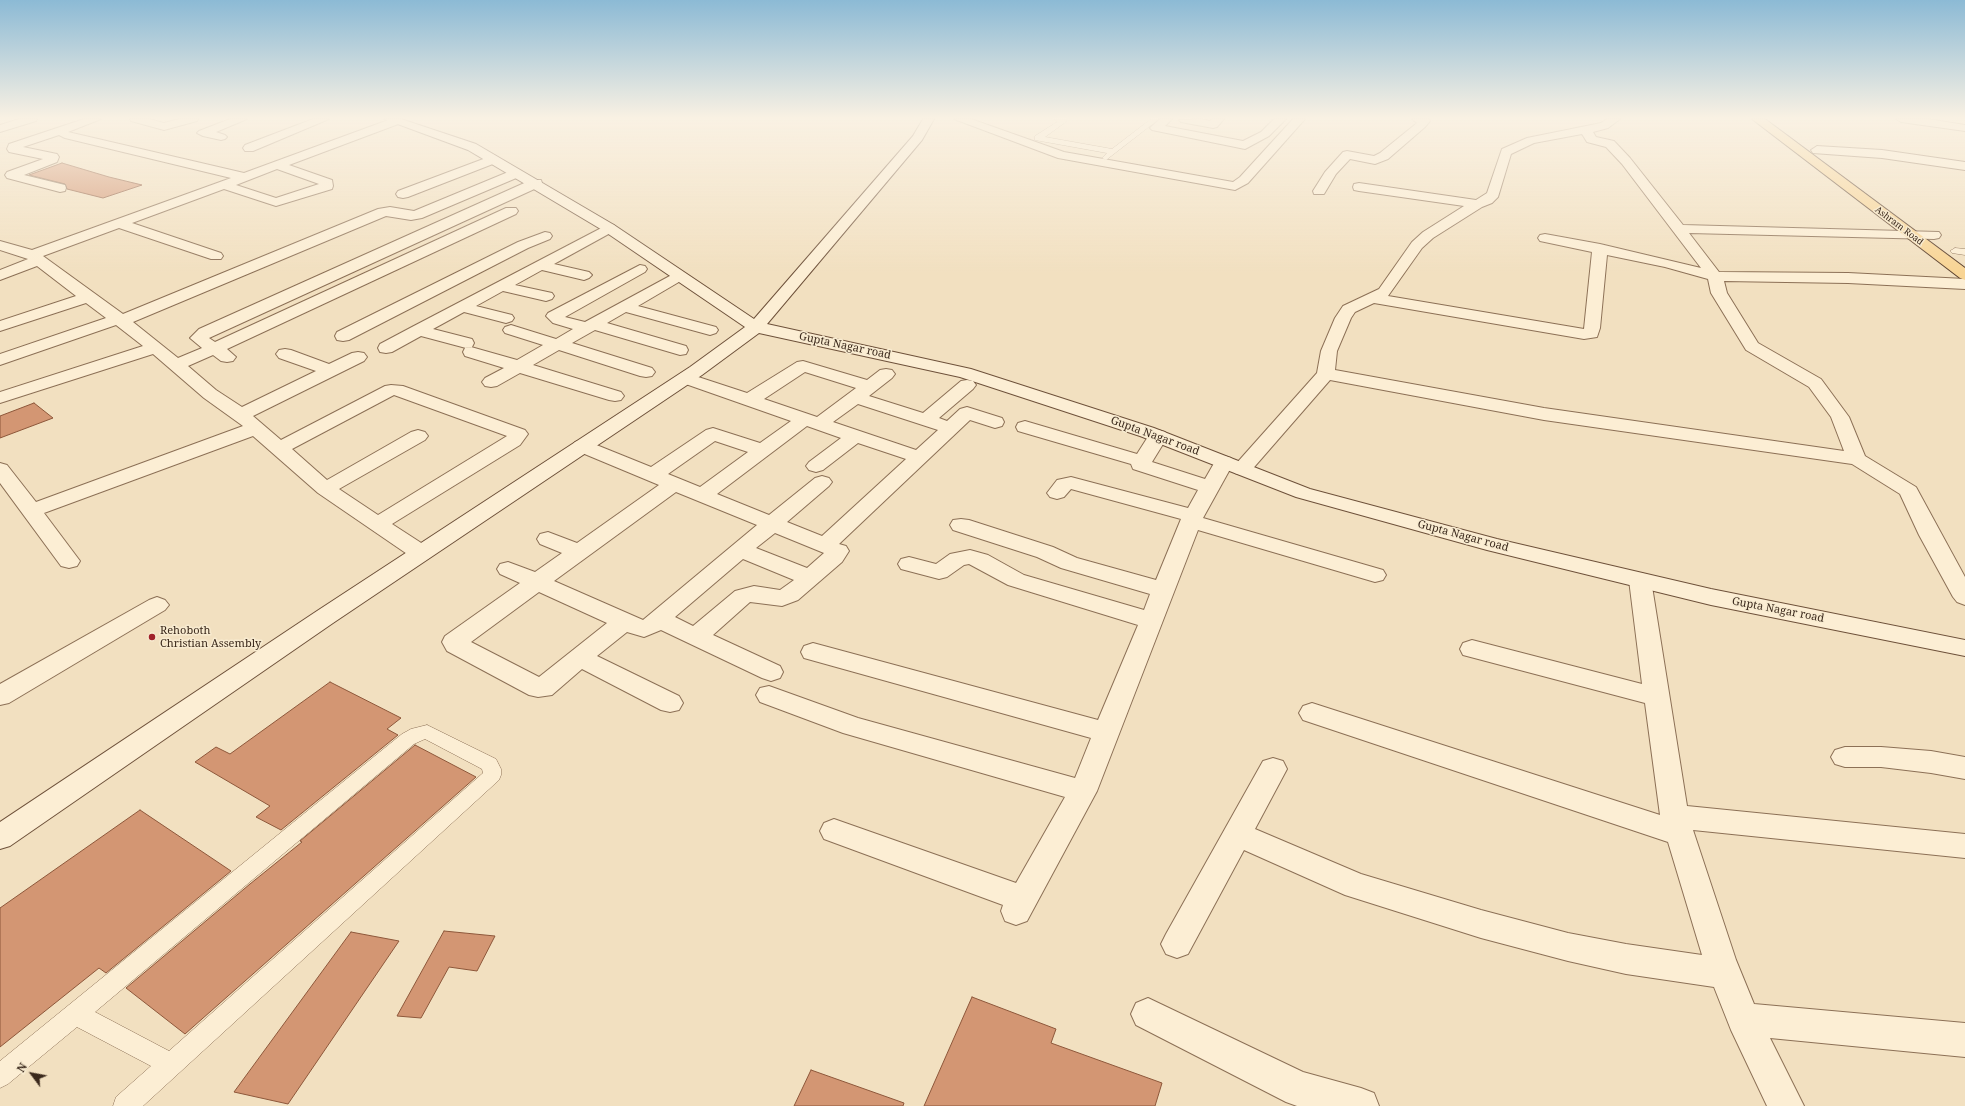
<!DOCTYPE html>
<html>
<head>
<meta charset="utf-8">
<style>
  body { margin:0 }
  #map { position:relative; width:1965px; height:1106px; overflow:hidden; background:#f2e0c0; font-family:"Noto Serif",serif }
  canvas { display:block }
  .north { position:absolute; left:12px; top:1054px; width:40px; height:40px; -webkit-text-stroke:3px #f8ebd0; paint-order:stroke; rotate:302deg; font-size:11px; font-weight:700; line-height:16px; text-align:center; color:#3b291c }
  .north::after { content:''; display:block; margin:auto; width:14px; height:18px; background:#3b291c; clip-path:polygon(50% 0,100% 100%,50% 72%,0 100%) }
</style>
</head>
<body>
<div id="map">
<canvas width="1965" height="1106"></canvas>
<div class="north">N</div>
</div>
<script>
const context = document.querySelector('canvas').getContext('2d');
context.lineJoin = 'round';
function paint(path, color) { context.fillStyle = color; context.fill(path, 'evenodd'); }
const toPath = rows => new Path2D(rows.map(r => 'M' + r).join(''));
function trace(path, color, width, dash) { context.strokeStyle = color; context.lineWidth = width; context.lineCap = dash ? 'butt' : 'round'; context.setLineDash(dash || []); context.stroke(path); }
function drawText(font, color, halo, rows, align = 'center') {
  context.font = font + ' "Noto Serif",serif'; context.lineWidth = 3; context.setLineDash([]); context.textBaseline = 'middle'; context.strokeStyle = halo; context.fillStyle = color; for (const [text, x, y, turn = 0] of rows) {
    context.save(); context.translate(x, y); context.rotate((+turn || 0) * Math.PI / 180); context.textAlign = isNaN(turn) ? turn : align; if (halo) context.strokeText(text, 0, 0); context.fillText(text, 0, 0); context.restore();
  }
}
const building = toPath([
  [62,163,109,177,142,185,103,198,67,189,65,184,29,175,62,163],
  [34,403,53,418,0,438,0,416,34,403],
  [330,682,401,718,387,729,398,735,281,830,256,817,270,806,195,762,216,747,230,754,330,682],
  [415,745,476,777,185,1034,126,988,250,884,302,842,300,841,415,745],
  [140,810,231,871,106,973,99,968,0,1047,0,908,140,810],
  [444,931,495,936,477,971,449,967,421,1018,397,1016,444,931],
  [351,932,399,941,288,1104,234,1092,351,932],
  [972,997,1056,1029,1051,1043,1162,1083,1155,1106,924,1106,972,997],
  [811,1070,904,1103,903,1106,794,1106,811,1070]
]);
paint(building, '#d39673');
trace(building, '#8d573a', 1);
const lane = toPath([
  [1054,119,1066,119,1067,121,1045,137,1112,149,1151,119,1159,119,1106,160,1102,158,1107,153,1035,140,1035,136,1057,122,1054,119],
  [1955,248,1965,249,1965,255,1952,253,1950,251,1955,248],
  [427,725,496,759,501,769,501,775,499,780,143,1106,113,1106,116,1097,151,1066,77,1027,8,1084,0,1088,0,1061,402,734,411,729,427,725],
  [425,739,482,769,483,773,169,1051,95,1012,414,744,425,739]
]);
const street = toPath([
  [19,119,37,119,36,121,0,132,0,125,19,119],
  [84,119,101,119,68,132,244,173,391,119,402,119,403,121,401,123,289,165,332,180,333,186,332,189,276,206,224,189,132,223,221,253,223,256,221,259,211,259,119,228,43,256,123,314,378,209,390,207,414,211,513,170,517,169,523,173,521,176,422,218,411,220,386,216,133,322,178,358,202,348,190,338,199,329,531,180,541,180,542,183,541,186,209,338,215,342,506,208,516,208,518,211,516,214,227,349,236,357,233,361,227,362,221,361,213,355,188,366,216,390,242,407,316,371,279,358,276,354,279,350,285,349,291,350,329,364,352,353,358,352,364,353,367,357,364,361,253,416,281,440,385,386,391,385,403,386,525,430,528,434,520,445,392,524,429,548,432,553,429,558,421,560,413,558,318,493,253,436,44,513,80,561,77,566,69,568,61,566,0,483,0,463,7,465,36,502,243,426,204,398,153,354,0,403,0,392,143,346,116,325,0,365,0,354,106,318,86,303,0,331,0,321,76,296,37,266,0,280,0,270,28,259,0,250,0,241,32,250,231,178,65,138,59,135,23,147,57,154,59,157,57,162,24,175,65,185,66,188,65,191,60,192,7,178,5,175,7,172,43,159,9,152,7,149,9,144,84,119],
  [277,169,319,184,276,198,236,185,277,169],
  [394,395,507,436,378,515,339,489,425,440,428,436,425,432,418,430,411,432,327,480,292,449,394,395],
  [130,119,149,119,164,123,179,119,198,119,197,121,164,130,131,121,130,119],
  [230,119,247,119,216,132,225,135,227,137,225,139,221,140,203,136,197,133,199,131,230,119],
  [313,119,329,119,253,151,245,151,243,148,245,145,313,119],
  [954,119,971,119,1064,152,1233,182,1240,177,1293,119,1305,119,1248,183,1235,190,1058,158,954,119],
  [1160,119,1172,119,1165,126,1243,141,1261,132,1274,119,1286,119,1269,136,1245,149,1152,130,1150,128,1152,126,1160,119],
  [1201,119,1210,121,1212,119,1224,119,1217,127,1213,128,1181,122,1179,120,1201,119],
  [1412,119,1429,119,1430,121,1425,127,1388,159,1375,164,1350,159,1336,174,1324,194,1314,194,1313,191,1325,172,1343,152,1347,151,1374,156,1380,153,1417,123,1412,119],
  [1607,119,1620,119,1608,128,1593,132,1596,137,1614,141,1630,158,1683,225,1939,232,1941,235,1939,238,1934,239,1689,233,1719,272,1848,273,1965,279,1965,289,1848,283,1724,281,1727,293,1758,343,1821,379,1849,417,1865,456,1916,487,1965,577,1965,605,1957,602,1953,597,1919,535,1900,494,1852,464,1544,420,1330,380,1249,473,1242,475,1235,473,1232,469,1235,465,1317,373,1321,351,1335,318,1343,306,1379,289,1412,242,1423,232,1464,206,1359,191,1354,190,1353,187,1354,184,1359,183,1476,200,1487,193,1502,149,1527,138,1601,123,1607,119],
  [1582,134,1587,142,1606,147,1622,164,1701,268,1600,244,1545,234,1540,235,1538,238,1540,241,1592,252,1584,329,1388,296,1422,248,1433,238,1482,207,1492,203,1498,197,1511,154,1534,143,1582,134],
  [1607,255,1665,267,1708,279,1711,293,1746,350,1809,387,1831,417,1844,451,1544,408,1335,370,1337,351,1351,318,1355,312,1374,303,1584,339,1597,337,1600,328,1607,255],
  [1896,119,1928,119,1965,125,1965,131,1901,122,1896,119],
  [1817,146,1882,150,1965,162,1965,170,1882,158,1813,153,1811,150,1817,146],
  [494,155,500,159,498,162,408,197,403,198,398,197,396,194,398,191,494,155],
  [609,224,614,225,616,228,614,231,554,264,589,272,592,275,589,278,584,280,542,270,515,285,552,293,554,296,552,299,546,301,503,291,476,306,512,315,514,318,512,321,506,323,464,312,433,329,472,339,474,343,472,347,466,348,421,336,392,352,386,353,380,352,378,348,380,344,412,327,609,224],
  [545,232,550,233,552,236,550,239,528,248,349,340,343,341,337,340,335,336,337,332,518,242,545,232],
  [640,265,645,266,647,269,645,272,565,317,585,322,679,271,684,273,687,276,684,279,638,306,716,327,718,330,716,333,710,335,626,312,607,323,686,346,688,350,686,354,680,355,595,330,572,343,652,368,655,372,652,376,646,377,640,376,559,350,533,365,621,392,624,396,621,400,615,401,609,400,520,373,497,386,491,387,485,386,482,382,485,378,504,368,465,356,463,352,465,348,471,347,517,360,543,345,505,333,503,330,505,327,511,325,556,339,573,329,553,323,546,316,548,313,640,265],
  [803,361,867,380,880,370,886,369,892,370,895,374,892,378,869,396,923,413,961,381,967,380,973,381,976,385,973,389,939,418,947,421,960,409,967,407,1002,418,1004,422,1002,426,995,428,970,420,839,544,846,546,849,551,842,562,798,600,782,606,750,602,713,635,780,666,783,672,780,678,771,681,762,678,661,630,644,637,627,632,597,656,679,696,683,703,679,710,670,712,661,710,582,669,552,695,538,697,529,695,447,651,442,642,445,636,520,583,500,574,497,569,500,564,508,562,535,572,562,553,540,544,537,539,540,534,548,532,577,543,659,485,575,450,572,446,575,442,582,440,589,442,651,467,706,430,713,428,760,443,791,421,680,382,677,378,680,374,686,373,747,393,797,362,803,361],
  [805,372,856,388,817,417,764,399,805,372],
  [858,404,938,430,916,450,833,422,858,404],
  [807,426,841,438,809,462,806,466,809,470,816,472,823,470,858,443,906,459,822,536,787,522,829,486,832,482,829,478,822,476,815,478,769,515,717,494,807,426],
  [715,441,748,452,700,487,668,474,715,441],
  [676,492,757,525,643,620,554,581,676,492],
  [775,533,824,553,807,568,756,548,775,533],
  [743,559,794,580,780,590,754,586,735,591,693,626,675,617,743,559],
  [539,592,607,623,539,677,471,642,539,592],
  [1025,421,1137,454,1151,432,1158,430,1165,432,1168,436,1152,462,1205,479,1217,458,1224,456,1231,458,1234,462,1203,518,1383,570,1386,575,1383,580,1375,582,1198,530,1097,791,1027,921,1016,925,1005,921,1001,911,1003,905,824,839,820,831,824,823,834,819,1016,883,1065,797,843,733,760,702,756,695,760,688,769,686,858,718,1075,778,1091,738,804,658,801,652,804,646,813,643,1098,720,1138,625,1008,585,969,564,964,565,947,577,939,579,901,569,898,564,901,559,909,557,936,564,950,554,970,550,988,555,1024,575,1144,610,1150,594,1061,568,1037,557,953,530,950,525,953,520,961,519,969,520,1053,547,1077,558,1156,580,1181,519,1071,489,1064,497,1057,499,1050,497,1047,493,1057,480,1071,477,1188,508,1198,490,1133,469,1131,464,1018,431,1016,427,1018,423,1025,421],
  [1640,573,1648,575,1651,580,1687,806,1965,834,1965,858,1693,830,1736,960,1754,1004,1965,1023,1965,1057,1770,1038,1804,1106,1767,1106,1731,1030,1714,987,1626,974,1568,961,1481,938,1345,895,1244,850,1188,954,1177,958,1166,954,1161,944,1166,934,1263,761,1273,758,1283,761,1287,769,1255,829,1361,874,1481,910,1568,933,1626,944,1702,955,1668,842,1303,720,1299,713,1303,706,1312,703,1660,815,1645,703,1463,655,1460,649,1463,643,1472,640,1642,684,1629,580,1632,575,1640,573],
  [157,597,165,600,169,605,165,610,9,703,0,705,0,684,149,600,157,597],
  [1845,747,1881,747,1931,751,1965,757,1965,779,1931,773,1881,767,1845,767,1835,764,1831,757,1835,750,1845,747],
  [1148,998,1303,1072,1361,1088,1374,1093,1379,1106,1297,1106,1286,1102,1136,1025,1131,1014,1136,1003,1148,998]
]);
const secondary = toPath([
  [384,119,401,119,476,144,614,225,754,319,913,136,923,119,934,119,922,140,767,324,971,369,1154,428,1310,489,1497,539,1711,589,1965,640,1965,656,1711,605,1487,550,1296,497,1140,436,960,377,759,333,702,375,333,623,10,846,0,849,0,822,317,611,690,367,745,327,604,231,468,150,384,119]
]);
const primary = toPath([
  [1752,119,1765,119,1965,268,1965,280,1960,278,1752,119]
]);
trace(lane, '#8c7056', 1);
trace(street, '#8c7056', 2);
trace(secondary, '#6e513a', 2);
trace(primary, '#593e2b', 2);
paint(lane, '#fceed4');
paint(street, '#fceed4');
paint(secondary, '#fceed4');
paint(primary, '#f8d494');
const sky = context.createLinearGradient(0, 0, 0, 274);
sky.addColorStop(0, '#8cbad5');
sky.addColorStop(0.43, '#f9f1e3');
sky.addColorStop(1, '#f9f1e300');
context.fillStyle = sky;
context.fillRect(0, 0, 1965, 274);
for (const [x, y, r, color] of [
  [152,637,4,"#a02129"]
]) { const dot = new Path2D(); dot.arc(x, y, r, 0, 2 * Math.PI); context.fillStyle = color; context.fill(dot); trace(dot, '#f8ebd0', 1.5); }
drawText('9px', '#3b291c', '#f8ebd0', [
  ["Ashram Road",1899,226,37]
]);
drawText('11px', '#3b291c', '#f8ebd0', [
  ["Gupta Nagar road",845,346,12],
  ["Gupta Nagar road",1155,436,20],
  ["Gupta Nagar road",1463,536,15],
  ["Gupta Nagar road",1778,610,11]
]);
drawText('11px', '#3b291c', '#f8ebd0', [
  ["Rehoboth",160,631],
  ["Christian Assembly",160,644]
], 'left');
</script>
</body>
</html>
